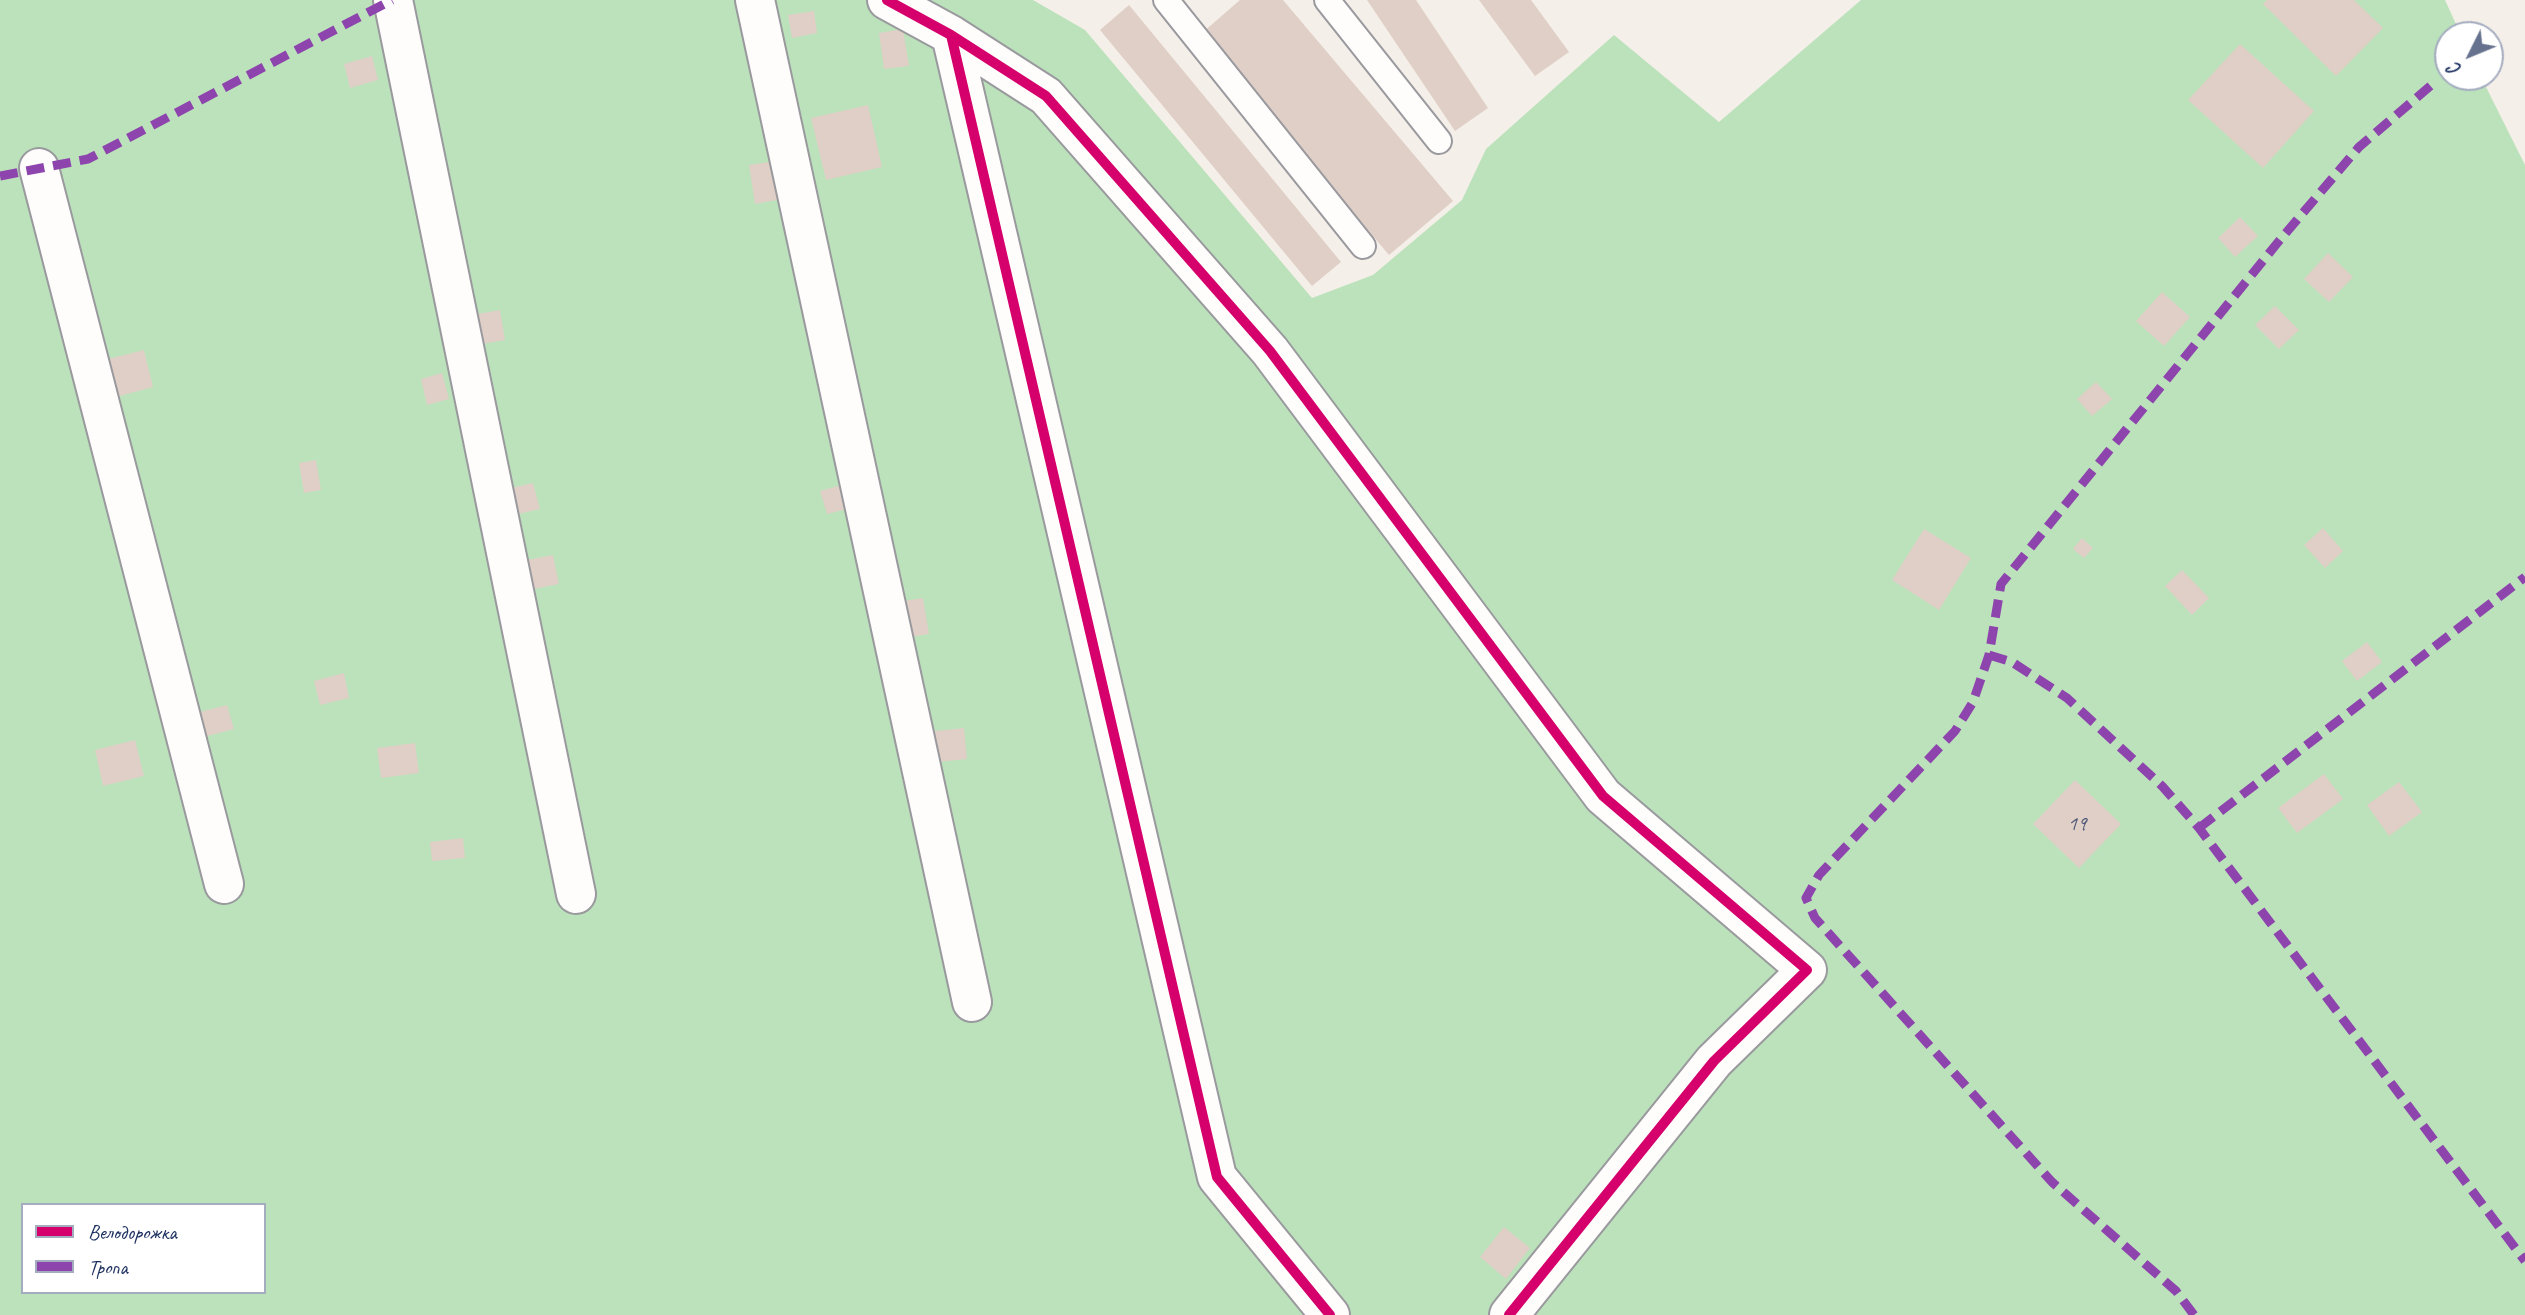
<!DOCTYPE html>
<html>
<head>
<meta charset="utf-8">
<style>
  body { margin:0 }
  #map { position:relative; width:2525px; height:1315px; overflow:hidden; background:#f5efe9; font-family:Caveat,sans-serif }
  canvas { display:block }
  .legend { position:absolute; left:21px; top:1203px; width:245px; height:91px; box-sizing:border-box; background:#fff; border:2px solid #a4acbf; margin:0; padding:9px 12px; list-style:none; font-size:21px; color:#1b2f5e }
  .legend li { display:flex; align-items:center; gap:14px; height:35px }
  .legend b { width:35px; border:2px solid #a4acbf }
  .north { position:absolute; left:2434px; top:21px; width:70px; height:70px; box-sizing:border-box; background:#fff; border:2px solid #a4acbf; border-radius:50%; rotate:227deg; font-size:19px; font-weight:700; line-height:28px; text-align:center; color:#1b2f5e }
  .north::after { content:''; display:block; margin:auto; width:24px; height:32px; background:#67728f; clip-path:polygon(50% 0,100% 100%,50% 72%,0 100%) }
</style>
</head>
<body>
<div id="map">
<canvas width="2525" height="1315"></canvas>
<ul class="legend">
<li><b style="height:9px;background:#d6006c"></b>Велодорожка</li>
<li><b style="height:9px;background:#8e44ad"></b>Тропа</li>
</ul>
<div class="north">С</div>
</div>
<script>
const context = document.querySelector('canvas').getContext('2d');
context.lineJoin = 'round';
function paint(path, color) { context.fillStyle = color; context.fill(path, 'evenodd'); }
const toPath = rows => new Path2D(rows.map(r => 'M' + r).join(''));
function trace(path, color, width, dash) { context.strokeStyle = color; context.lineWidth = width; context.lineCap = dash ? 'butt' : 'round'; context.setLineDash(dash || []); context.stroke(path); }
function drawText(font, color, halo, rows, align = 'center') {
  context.font = font + ' Caveat,sans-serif'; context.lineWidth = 6; context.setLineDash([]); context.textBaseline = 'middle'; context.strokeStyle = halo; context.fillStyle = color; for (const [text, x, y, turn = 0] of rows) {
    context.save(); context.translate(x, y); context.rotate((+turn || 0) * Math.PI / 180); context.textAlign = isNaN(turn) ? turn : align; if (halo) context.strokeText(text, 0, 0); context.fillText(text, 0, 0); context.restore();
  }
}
paint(toPath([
  [0,0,1033,0,1085,30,1312,298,1373,275,1462,200,1486,149,1614,35,1719,122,1861,0,2445,0,2461,35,2448,35,2448,77,2481,77,2525,165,2525,1315,0,1315],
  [23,1205,264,1205,264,1292,23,1292]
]), '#bbe2bb');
paint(toPath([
  [1240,0,1283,0,1453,201,1389,255,1202,33],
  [1367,0,1416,0,1488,108,1455,131],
  [1479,0,1531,0,1569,52,1535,76],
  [2267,0,2354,0,2383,28,2336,76,2263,4],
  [1129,5,1341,262,1312,286,1100,30],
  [814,11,817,33,792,38,788,15],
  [903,29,909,66,884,69,879,33],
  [2240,44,2314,111,2263,168,2188,100],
  [372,56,378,80,350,88,344,64],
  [868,105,882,167,826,180,811,118],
  [782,160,788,198,755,204,749,165],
  [2240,217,2258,236,2235,257,2218,238],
  [2328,253,2353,277,2329,302,2304,279],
  [2162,292,2190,317,2164,346,2136,321],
  [2275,306,2299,330,2279,349,2255,325],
  [500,310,505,340,471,346,466,316],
  [144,350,153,387,109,399,100,361],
  [442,373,449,399,427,405,421,379],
  [2096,382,2112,399,2092,416,2077,399],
  [316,460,321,490,304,493,299,463],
  [856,481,863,505,827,514,820,491],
  [533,483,540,509,514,515,507,489],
  [2323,528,2343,551,2325,568,2304,545],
  [1924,529,1971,558,1939,610,1892,580],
  [2082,538,2093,548,2084,558,2073,549],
  [553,555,559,584,534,589,527,560],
  [2182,570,2209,598,2192,615,2165,586],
  [923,598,929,634,904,638,898,602],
  [2367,642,2382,662,2357,681,2342,661],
  [344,673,349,698,320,705,314,681],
  [227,705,234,729,207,736,200,712],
  [964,728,967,759,937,762,935,731],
  [135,740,144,776,103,786,95,750],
  [415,743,419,773,381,778,377,748],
  [2324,774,2343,799,2297,833,2278,808],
  [2075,780,2121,824,2079,868,2033,824],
  [2399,782,2422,812,2389,836,2367,805],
  [463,838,465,858,432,861,430,842],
  [1504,1227,1530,1248,1506,1279,1480,1257]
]), '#e0cfc6');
const service = toPath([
  [1166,0,1363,246],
  [1327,0,1439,141]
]);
const minor = toPath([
  [393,0,576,894],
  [755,0,972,1002],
  [887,0,951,35,1046,96,1270,351,1603,796,1807,970,1714,1061,1509,1315],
  [951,35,1217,1177,1330,1315],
  [39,168,224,884]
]);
trace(service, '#99999e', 28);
trace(minor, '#99999e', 42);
trace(service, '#fefdfc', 24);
trace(minor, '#fefdfc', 38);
trace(toPath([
  [0,176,88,159,392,0],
  [1989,655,2012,662,2067,698,2162,786,2199,828,2525,1261],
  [2199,828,2525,577],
  [2194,1315,2176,1291,2052,1182,1815,918,1806,898,1819,875,1955,731,1973,702,1989,655,2001,584,2279,241,2359,147,2435,82]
]), '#8e44ad', 9, [18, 9]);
trace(toPath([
  [887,0,951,35,1046,96,1270,351,1603,796,1807,970,1714,1061,1509,1315],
  [951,35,1217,1177,1330,1315]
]), '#d6006c', 10);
drawText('21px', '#4c5778', null, [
  ["19",2077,824]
]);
</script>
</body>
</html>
